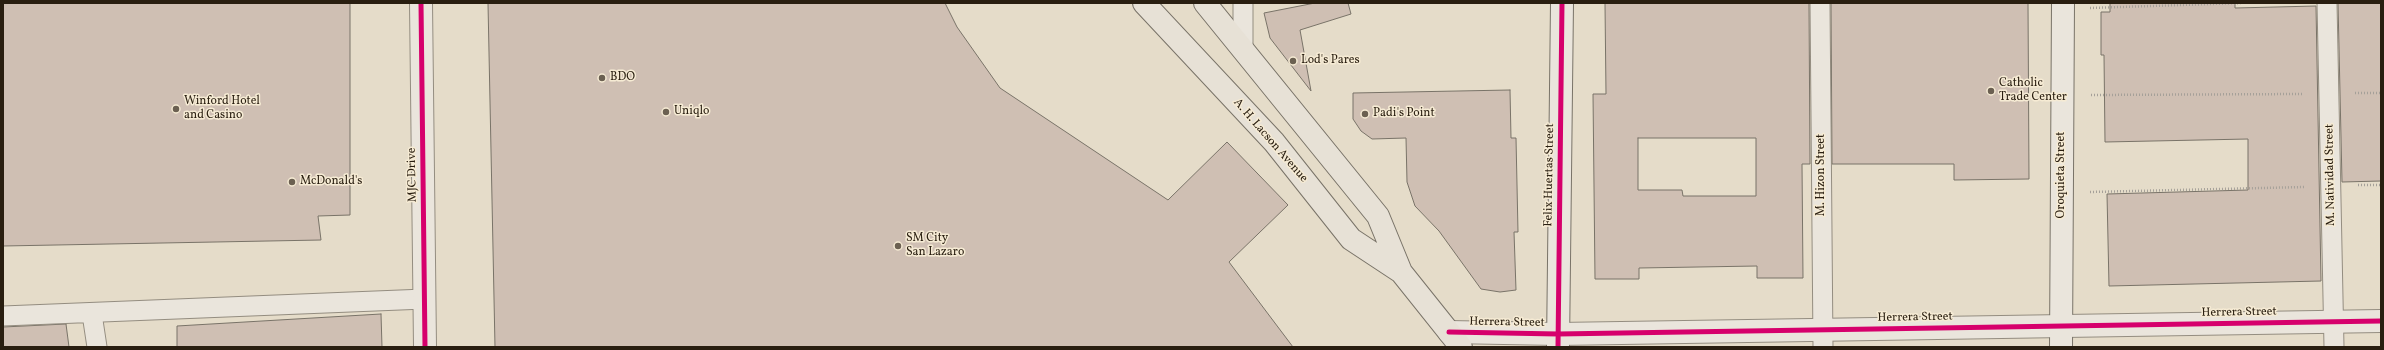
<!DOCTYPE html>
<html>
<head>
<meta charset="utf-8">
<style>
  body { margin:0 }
  #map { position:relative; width:2384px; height:350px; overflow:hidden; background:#e5dcc9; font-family:Vollkorn,serif }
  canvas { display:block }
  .frame { position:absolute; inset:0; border:4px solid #291e10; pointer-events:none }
</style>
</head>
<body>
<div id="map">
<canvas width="2384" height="350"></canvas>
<div class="frame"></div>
</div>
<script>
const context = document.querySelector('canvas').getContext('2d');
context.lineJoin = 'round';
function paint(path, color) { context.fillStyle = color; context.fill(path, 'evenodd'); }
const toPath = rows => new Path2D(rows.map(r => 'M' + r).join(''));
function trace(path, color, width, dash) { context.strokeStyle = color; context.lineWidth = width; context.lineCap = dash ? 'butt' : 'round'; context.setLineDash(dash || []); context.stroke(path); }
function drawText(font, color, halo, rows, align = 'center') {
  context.font = font + ' Vollkorn,serif'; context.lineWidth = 3; context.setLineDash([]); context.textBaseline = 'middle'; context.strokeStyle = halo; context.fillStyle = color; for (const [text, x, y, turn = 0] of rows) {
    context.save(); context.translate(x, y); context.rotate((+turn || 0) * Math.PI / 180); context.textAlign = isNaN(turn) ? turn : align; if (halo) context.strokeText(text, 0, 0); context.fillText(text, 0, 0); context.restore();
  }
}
const building = toPath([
  [3,3,350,3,350,215,318,216,321,240,3,246,3,3],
  [488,3,945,3,957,27,1000,88,1168,200,1227,142,1288,205,1229,262,1293,347,495,347,488,3],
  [1315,3,1348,3,1351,14,1300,30,1311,91,1270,38,1264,13,1315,3],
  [1605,3,1809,3,1810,164,1802,164,1803,278,1757,278,1757,266,1639,268,1639,279,1595,279,1593,94,1606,94,1605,3],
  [1638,138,1756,138,1756,196,1683,196,1682,190,1638,190,1638,138],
  [1831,3,2028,3,2029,179,1954,180,1954,164,1832,164,1831,3],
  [2110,3,2235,3,2235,8,2316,6,2321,281,2109,286,2107,194,2248,190,2248,139,2105,142,2104,55,2101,55,2101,12,2110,12,2110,3],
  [2338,3,2381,3,2381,181,2342,182,2338,3],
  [1510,90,1511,138,1516,138,1518,232,1514,232,1516,290,1500,292,1481,289,1439,231,1415,206,1407,182,1406,138,1372,139,1361,131,1353,119,1353,93,1510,90],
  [381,314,382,347,177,347,177,326,381,314],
  [66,324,69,347,3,347,3,327,66,324]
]);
paint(building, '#cfbfb3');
trace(building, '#797368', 1);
const lane = toPath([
  [1243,3,1243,50],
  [1820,3,1823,347],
  [2327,3,2334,347],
  [92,314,97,347],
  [3,316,425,299]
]);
const street = toPath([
  [421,3,425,347],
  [1449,332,1558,334,2381,321]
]);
const secondary = toPath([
  [1558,347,1562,3],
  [2061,347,2063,3]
]);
const primary = toPath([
  [1144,3,1274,142,1351,239,1401,272],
  [1205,3,1378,216,1401,272,1461,347]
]);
trace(lane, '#948d80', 21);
trace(street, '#948d80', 24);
trace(secondary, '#797368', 24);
trace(primary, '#797368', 24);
trace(toPath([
  [2090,8,2242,3],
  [2355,93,2381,93],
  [2091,95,2302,94],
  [2358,185,2381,185],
  [2090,192,2305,187]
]), '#a5a099', 2.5, [1, 2]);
trace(lane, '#eae5dc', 19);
trace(street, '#eae5dc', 22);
trace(secondary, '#eae5dc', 22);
trace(primary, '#e7e1d6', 22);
trace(toPath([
  [421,3,425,347],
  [1449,332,1558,334,2381,321],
  [1558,347,1562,3]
]), '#d6006c', 5);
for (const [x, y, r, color] of [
  [1293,61,4,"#6b6051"],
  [602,78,4,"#6b6051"],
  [1991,91,4,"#6b6051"],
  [176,109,4,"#6b6051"],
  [666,112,4,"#6b6051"],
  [1365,114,4,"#6b6051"],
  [292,182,4,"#6b6051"],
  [898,246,4,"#6b6051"]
]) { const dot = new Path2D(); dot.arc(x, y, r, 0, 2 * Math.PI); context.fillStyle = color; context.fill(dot); trace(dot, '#f6ebd4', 1.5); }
drawText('12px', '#291e10', '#f6ebd4', [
  ["Lod's Pares",1301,61],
  ["BDO",610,78],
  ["Catholic",1999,84],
  ["Trade Center",1999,98],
  ["Winford Hotel",184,102],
  ["and Casino",184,116],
  ["Uniqlo",674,112],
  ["Padi's Point",1373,114],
  ["McDonald's",300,182],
  ["SM City",906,239],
  ["San Lazaro",906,253]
], 'left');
drawText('12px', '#291e10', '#f6ebd4', [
  ["A. H. Lacson Avenue",1270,141,49],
  ["MJC Drive",413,175,-91],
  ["Felix Huertas Street",1550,175,-89],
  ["M. Hizon Street",1822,175,-90],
  ["Oroquieta Street",2062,175,-90],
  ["M. Natividad Street",2331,175,-91],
  ["Herrera Street",2239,313,-1],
  ["Herrera Street",1915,318,-1],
  ["Herrera Street",1507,323,1]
]);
</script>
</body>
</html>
